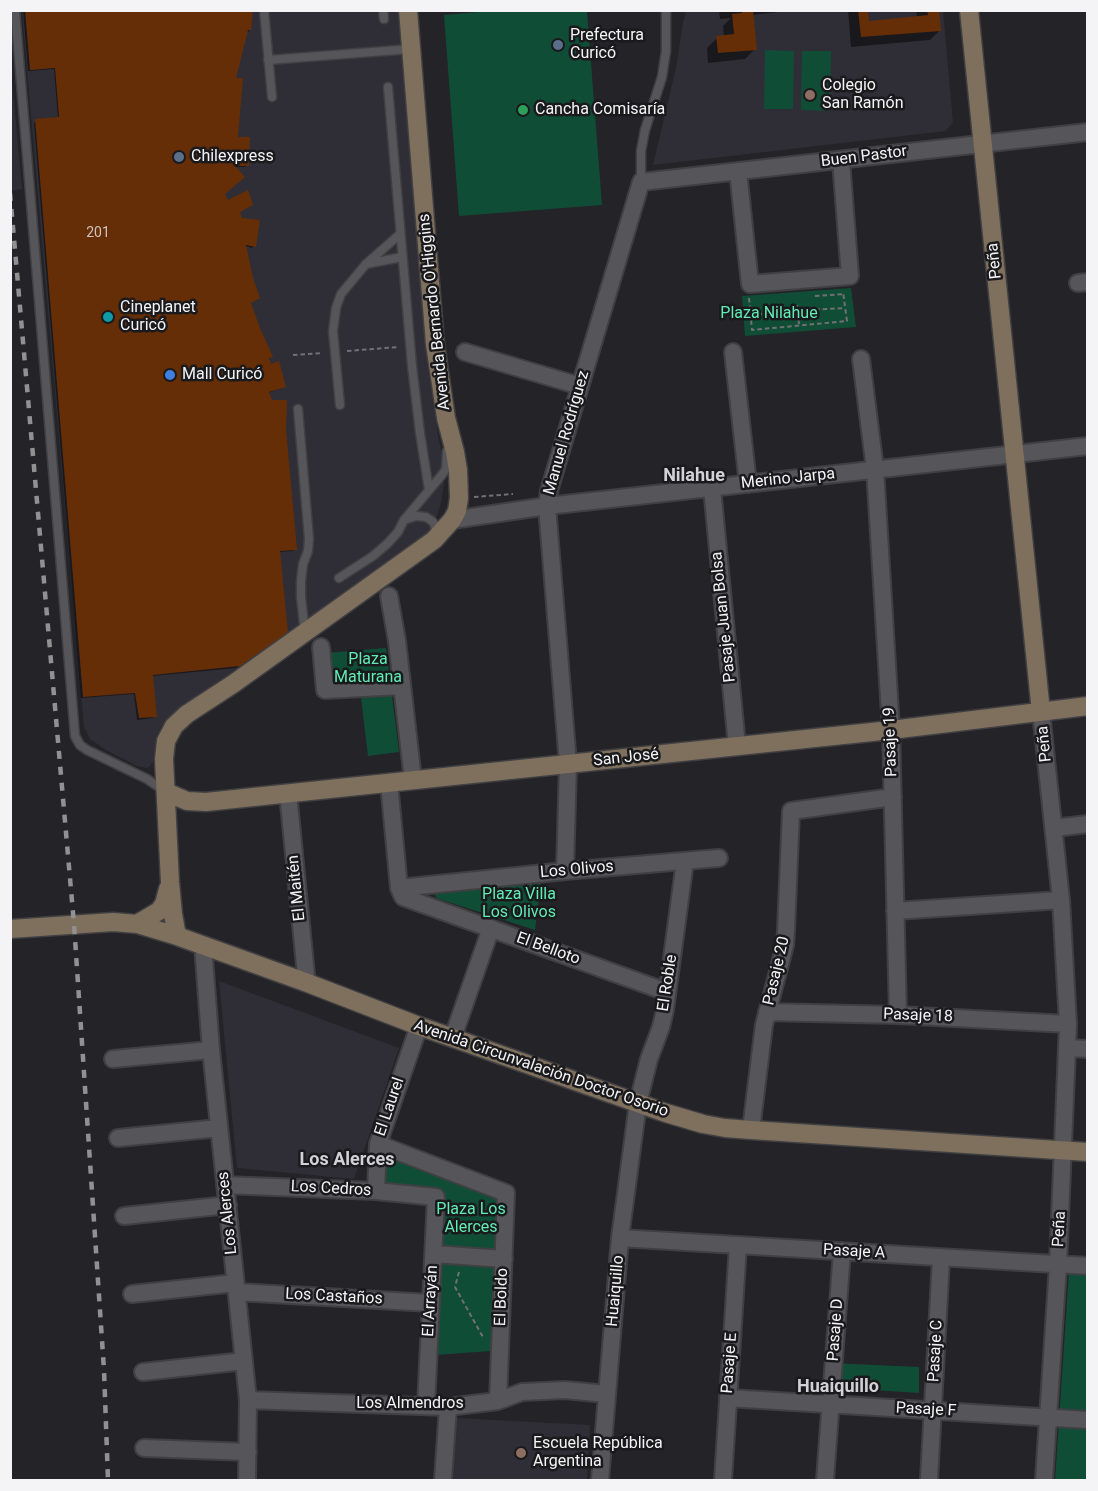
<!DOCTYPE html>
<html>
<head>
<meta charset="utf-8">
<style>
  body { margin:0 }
  #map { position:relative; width:1098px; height:1491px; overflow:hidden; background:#242327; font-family:Roboto,sans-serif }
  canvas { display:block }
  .frame { position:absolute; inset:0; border:12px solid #f4f4f7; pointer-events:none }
</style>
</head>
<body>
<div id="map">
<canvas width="1098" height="1491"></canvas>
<div class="frame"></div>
</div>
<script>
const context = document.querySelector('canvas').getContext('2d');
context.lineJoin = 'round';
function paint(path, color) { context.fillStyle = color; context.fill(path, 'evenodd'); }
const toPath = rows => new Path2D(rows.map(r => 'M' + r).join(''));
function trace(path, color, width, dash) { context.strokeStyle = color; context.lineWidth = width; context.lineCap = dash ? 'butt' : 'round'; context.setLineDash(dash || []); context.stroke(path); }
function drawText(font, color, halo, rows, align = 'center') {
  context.font = font + ' Roboto,sans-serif'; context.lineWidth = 5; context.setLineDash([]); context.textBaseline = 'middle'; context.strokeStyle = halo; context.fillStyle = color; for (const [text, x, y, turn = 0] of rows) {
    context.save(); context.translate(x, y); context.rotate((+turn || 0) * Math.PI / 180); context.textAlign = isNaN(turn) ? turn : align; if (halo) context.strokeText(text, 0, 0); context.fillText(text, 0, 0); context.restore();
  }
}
paint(toPath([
  [22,11,398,11,427,362,438,436,444,463,444,483,441,503,436,519,429,533,421,540,240,666,170,719,161,727,156,737,153,762,149,767,146,768,137,766,106,750,90,739,84,727],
  [686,11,943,11,953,122,946,131,653,165,676,68,683,23],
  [10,59,22,189,11,191,10,191],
  [219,981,399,1048,354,1179,237,1168],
  [456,1418,590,1425,587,1480,453,1480]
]), '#2f2e37');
paint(toPath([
  [503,10,587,11,602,205,459,216,444,15],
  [765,50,794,51,793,109,764,109],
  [802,51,831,51,830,111,801,110],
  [851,288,856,327,745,336,742,296],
  [386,648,399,752,368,756,360,689,330,691,326,653],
  [541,883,535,930,436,898,434,891],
  [385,1152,500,1196,491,1351,436,1355,444,1195,386,1185],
  [1069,1271,1087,1271,1087,1480,1055,1480],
  [829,1363,919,1367,919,1393,828,1387]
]), '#104d37');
paint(toPath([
  [23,10,251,10,250,30,248,32,246,31,234,79,236,138,247,165,246,167,234,167,224,194,228,202,239,212,254,246,252,248,245,246,250,303,271,357,268,359,284,386,282,388,268,393,284,430,295,549,293,551,279,552,284,634,236,668,152,676,155,716,153,718,137,720,134,694,81,698,34,123,36,121,58,119,54,69,28,71],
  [719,10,797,10,752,15,755,49,745,59,708,63,707,48,717,38,724,37,723,26,731,18,720,19],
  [848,10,866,10,868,23,917,18,916,10,937,10,940,30,930,40,851,47]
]), '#0007');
paint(toPath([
  [25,10,253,10,251,30,248,30,236,78,243,78,238,137,250,137,249,166,235,166,245,177,225,194,228,200,248,190,253,205,240,212,242,218,260,220,256,247,246,245,253,278,260,298,251,303,260,328,273,357,269,358,271,364,279,361,286,387,269,392,272,400,287,400,286,430,297,550,280,551,288,633,240,666,153,675,157,717,139,718,135,693,83,697,35,119,59,117,55,68,30,70],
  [742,10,753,10,757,50,718,53,716,36,734,34,732,14,742,13],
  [858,10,868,10,869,21,928,15,927,10,939,10,941,31,861,37]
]), '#652e07');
const lane = toPath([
  [15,10,75,736,80,745,87,750,147,779,166,792],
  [264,10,272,97],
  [383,10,384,19],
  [268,60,411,49],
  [388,87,412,366,420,433,429,490],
  [641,182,641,151,645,130,662,77,666,51,666,10],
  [366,264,402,257],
  [340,405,333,331,336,308,341,294,366,264,400,234],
  [298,409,309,539,308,551,303,564,301,581,301,597,305,633],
  [404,520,416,516,426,517,432,521,435,525,436,534],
  [339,578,373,556,387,544,398,532,404,520,441,476,446,469,447,451]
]);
const street = toPath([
  [738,171,750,284,850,276,841,160],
  [1078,283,1088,282],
  [465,352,580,386],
  [733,352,748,484],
  [861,359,875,469,891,730,898,1015],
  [712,488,737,746],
  [452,520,547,506,1088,446],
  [389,596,397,641,413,780],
  [321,647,325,690,402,686],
  [1041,712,1061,900,1068,1024,1058,1265,1044,1480],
  [389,783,399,888,403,897,667,992],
  [288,793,306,975,305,982],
  [1054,828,1088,824],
  [565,871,568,764,547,506,549,491,641,182,1088,132],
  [399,888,565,871,719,858],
  [895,911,1061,900],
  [203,945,211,1050,248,1400,247,1480],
  [767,1012,898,1015,1068,1024],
  [453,1037,491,928],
  [1068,1048,1088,1049],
  [113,1059,211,1050],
  [751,1130,764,1025,785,945,786,931,791,811,893,797],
  [118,1138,219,1128],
  [378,1144,506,1193,498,1401],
  [225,1185,376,1191,436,1197,426,1406],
  [376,1191,378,1144,419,1026],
  [124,1216,228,1205],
  [620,1238,1088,1266],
  [434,1254,504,1259],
  [237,1292,431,1303],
  [132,1294,235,1283],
  [143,1372,244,1361],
  [728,1398,1088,1420],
  [248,1400,448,1407,498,1401,522,1392,565,1390,607,1394],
  [144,1448,248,1452],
  [443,1480,448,1407],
  [600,1480,620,1238,638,1103,649,1059,661,1027,665,1010,685,861],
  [723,1480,738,1245],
  [825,1480,842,1251],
  [929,1480,941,1258]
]);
const secondary = toPath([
  [969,10,1041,712],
  [166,792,187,801,206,802,891,730,1088,706],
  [137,924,159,911,164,904,168,889],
  [10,929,113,922,137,924,177,936,305,982,419,1026,666,1113,703,1124,725,1128,751,1130,1088,1152],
  [177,936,173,914,170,882,164,759,166,741,174,726,187,714,233,684,434,540,452,520,457,511,459,498,458,470,455,452,446,418,435,344,408,10]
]);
trace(lane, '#404043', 11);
trace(street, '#404043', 20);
trace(secondary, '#404043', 21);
trace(toPath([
  [815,296,844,294],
  [749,298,752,330,847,321,843,292],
  [788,311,798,316,799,324],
  [750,315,788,311,797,306,807,310,845,308],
  [798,316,807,310],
  [347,351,398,347],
  [293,355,323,353],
  [474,497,513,494],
  [459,1272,455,1287,484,1339]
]), '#717074', 2, [4.5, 3]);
trace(lane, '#56565a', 8);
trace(street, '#56565a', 16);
trace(secondary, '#7f6f5d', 18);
trace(toPath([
  [10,193,74,924,104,1370,108,1480]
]), '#919194', 4.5, [8, 8]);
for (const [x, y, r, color] of [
  [558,45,6,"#5c6f8a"],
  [810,95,6,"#8d6e63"],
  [523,110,6,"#2e9e5b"],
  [179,157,6,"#5c6f8a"],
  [108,317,6,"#0f9aa8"],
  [170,375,6,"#3f7fe0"],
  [521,1453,6,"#8d6e63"]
]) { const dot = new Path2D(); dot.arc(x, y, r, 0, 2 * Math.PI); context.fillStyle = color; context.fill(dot); trace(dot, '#1a1a1d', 2); }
drawText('14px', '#d0c2bb', null, [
  ["201",98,233]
]);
drawText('16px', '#f4f4f7', '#1a1a1d', [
  ["Prefectura",570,36],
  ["Curicó",570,54],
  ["Colegio",822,86],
  ["San Ramón",822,104],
  ["Cancha Comisaría",535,110],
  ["Chilexpress",191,157],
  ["Cineplanet",120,308],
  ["Curicó",120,326],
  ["Mall Curicó",182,375],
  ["Escuela República",533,1444],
  ["Argentina",533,1462]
], 'left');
drawText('16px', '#f4f4f7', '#1a1a1d', [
  ["Buen Pastor",864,157,-7],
  ["Peña",995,261,-96],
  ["Avenida Bernardo O'Higgins",435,312,-96],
  ["Manuel Rodríguez",567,433,-74],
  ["Merino Jarpa",788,479,-6],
  ["Pasaje Juan Bolsa",724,617,-96],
  ["Pasaje 19",891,742,-92],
  ["Peña",1045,744,-96],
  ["San José",626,758,-6],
  ["Los Olivos",577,870,-5],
  ["El Maitén",297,888,-96],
  ["El Belloto",548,949,20],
  ["Pasaje 20",777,971,-77],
  ["El Roble",668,983,-81],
  ["Pasaje 18",918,1016,2],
  ["Avenida Circunvalación Doctor Osorio",541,1069,19],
  ["El Laurel",390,1107,-71],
  ["Los Cedros",331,1189,3],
  ["Los Alerces",228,1213,-96],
  ["Peña",1060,1229,-87],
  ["Pasaje A",854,1252,3],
  ["Huaiquillo",616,1291,-85],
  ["Los Castaños",334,1297,3],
  ["El Boldo",502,1297,-88],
  ["El Arrayán",431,1301,-87],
  ["Pasaje D",836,1330,-86],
  ["Pasaje C",936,1351,-87],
  ["Pasaje E",730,1363,-86],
  ["Los Almendros",410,1404],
  ["Pasaje F",926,1410,3]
]);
drawText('16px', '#60ecb5', '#1a1a1d', [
  ["Plaza Nilahue",769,314],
  ["Plaza",368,660],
  ["Maturana",368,678],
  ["Plaza Villa",519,895],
  ["Los Olivos",519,913],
  ["Plaza Los",471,1210],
  ["Alerces",471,1228]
]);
drawText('bold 18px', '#d1d1d6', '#1a1a1d', [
  ["Nilahue",694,476],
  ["Los Alerces",347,1160],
  ["Huaiquillo",838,1387]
]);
</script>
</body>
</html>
